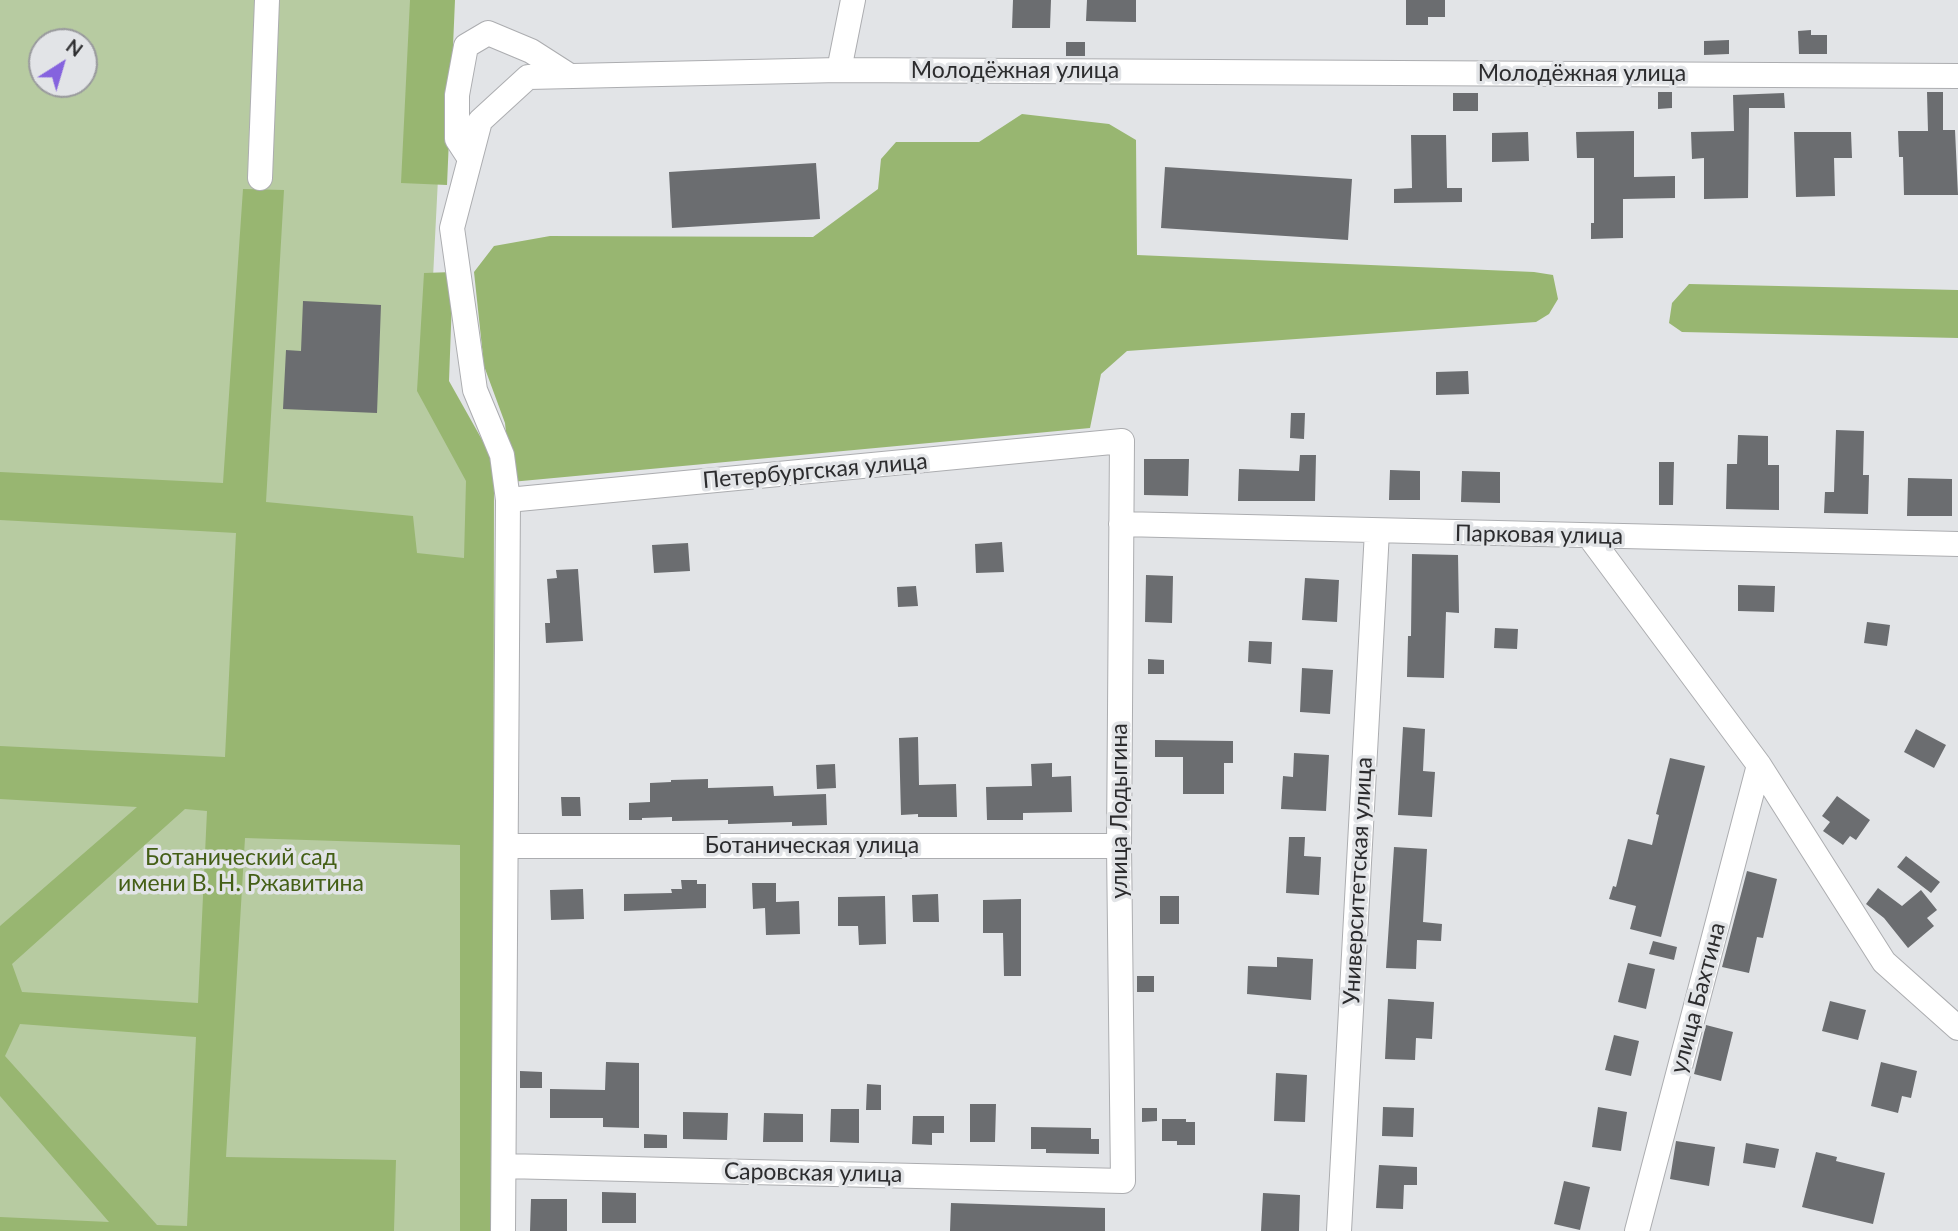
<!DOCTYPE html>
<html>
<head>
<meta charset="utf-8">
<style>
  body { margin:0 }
  #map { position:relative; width:1958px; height:1231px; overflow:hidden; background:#e2e4e7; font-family:Lato,sans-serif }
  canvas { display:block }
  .north { position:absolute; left:28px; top:28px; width:70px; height:70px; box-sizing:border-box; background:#e2e4e7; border:2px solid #999a9d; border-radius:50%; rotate:37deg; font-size:19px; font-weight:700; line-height:28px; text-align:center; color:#2c2c2e }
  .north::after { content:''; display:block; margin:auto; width:24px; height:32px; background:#8563de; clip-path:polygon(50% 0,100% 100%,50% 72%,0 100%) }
</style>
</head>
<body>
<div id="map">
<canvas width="1958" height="1231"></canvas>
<div class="north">N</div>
</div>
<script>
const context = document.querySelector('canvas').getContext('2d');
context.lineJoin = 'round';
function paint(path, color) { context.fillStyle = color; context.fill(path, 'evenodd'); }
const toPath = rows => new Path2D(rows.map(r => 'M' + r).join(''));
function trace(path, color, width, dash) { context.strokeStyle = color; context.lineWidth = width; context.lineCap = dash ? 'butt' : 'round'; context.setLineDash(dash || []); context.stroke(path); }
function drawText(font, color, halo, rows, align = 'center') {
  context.font = font + ' Lato,sans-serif'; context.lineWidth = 7; context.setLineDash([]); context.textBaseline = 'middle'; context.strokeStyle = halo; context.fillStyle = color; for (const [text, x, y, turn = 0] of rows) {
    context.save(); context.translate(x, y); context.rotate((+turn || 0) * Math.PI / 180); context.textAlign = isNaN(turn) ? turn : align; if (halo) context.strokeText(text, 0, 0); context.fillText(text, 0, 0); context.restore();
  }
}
paint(toPath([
  [0,0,447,0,429,357,480,511,482,1231,0,1231],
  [42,42,84,42,84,84,42,84]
]), '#b7cba1');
paint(toPath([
  [410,0,455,0,447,185,401,183],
  [1022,114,1109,124,1136,140,1137,255,1534,272,1553,275,1558,299,1549,314,1536,322,1127,351,1101,374,1090,428,511,482,505,423,484,366,474,272,494,246,550,236,813,237,878,189,881,159,896,142,979,142],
  [243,189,284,190,266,502,413,516,417,553,464,558,466,481,417,391,424,273,453,272,449,381,494,461,493,1231,460,1231,460,845,245,838,226,1157,396,1160,394,1231,0,1231,0,1217,109,1222,0,1096,0,926,137,807,0,799,0,746,225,757,236,533,0,520,0,472,223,483],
  [185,809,207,811,198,1003,22,992,12,964],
  [20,1024,196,1037,187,1226,157,1225,5,1056],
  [1689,284,1958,290,1958,338,1682,332,1669,323,1672,303]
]), '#98b671');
paint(toPath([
  [1013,0,1051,0,1050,28,1012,28],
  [1087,0,1136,0,1136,22,1086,21],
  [1406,0,1445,0,1445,17,1428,17,1428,25,1406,25],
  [1811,30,1811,35,1827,35,1827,54,1799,54,1798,31],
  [1729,40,1729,54,1704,55,1704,41],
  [1066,42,1085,42,1085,56,1066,56],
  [1658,92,1672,92,1672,108,1658,109],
  [1927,92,1943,92,1943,130,1955,130,1958,195,1904,195,1903,157,1899,157,1898,131,1928,131],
  [1453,93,1478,93,1478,111,1453,111],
  [1784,93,1785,108,1749,108,1748,198,1704,199,1704,158,1692,159,1691,132,1734,131,1733,95],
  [1634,131,1634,177,1675,176,1675,198,1623,199,1623,238,1591,239,1591,223,1594,223,1594,158,1577,158,1576,132],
  [1528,132,1529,161,1492,162,1492,133],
  [1794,132,1851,132,1852,158,1834,158,1835,196,1796,197],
  [1411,135,1446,135,1447,188,1462,188,1462,202,1394,203,1394,189,1412,188],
  [816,163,820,219,672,228,669,172],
  [1165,167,1352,179,1348,240,1161,228],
  [303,301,381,305,377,413,283,409,286,350,301,351],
  [1468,371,1469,394,1436,395,1436,372],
  [1291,413,1305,413,1304,439,1290,438],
  [1836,430,1864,431,1863,475,1869,475,1868,514,1824,513,1825,492,1834,492],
  [1738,435,1768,436,1768,465,1779,465,1779,510,1726,509,1727,464,1737,464],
  [1300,455,1316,455,1315,501,1238,501,1239,469,1299,471],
  [1144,459,1189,459,1188,496,1144,495],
  [1659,462,1674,462,1673,505,1659,505],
  [1390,470,1420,471,1420,500,1389,500],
  [1462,471,1500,472,1500,503,1461,502],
  [1908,478,1952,479,1952,516,1907,516],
  [1002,542,1004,572,976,573,975,544],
  [688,543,690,571,654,573,652,545],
  [1412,554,1458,555,1459,613,1446,612,1444,678,1407,677,1408,636,1411,636],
  [578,569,583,641,546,643,545,623,550,623,547,579,557,578,556,570],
  [1146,575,1173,576,1172,623,1145,622],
  [1305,578,1339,580,1337,622,1302,620],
  [1738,585,1775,586,1774,612,1738,611],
  [916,586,918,606,898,607,897,587],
  [1867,622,1890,625,1887,646,1864,643],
  [1495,628,1518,629,1517,649,1494,648],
  [1249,641,1272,642,1271,664,1248,662],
  [1148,659,1164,660,1164,674,1148,674],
  [1302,668,1333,670,1330,714,1300,712],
  [1403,727,1425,729,1423,771,1435,772,1432,817,1398,815],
  [1916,729,1946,745,1934,768,1904,752],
  [918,737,919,785,956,784,957,817,918,817,918,814,901,815,899,738],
  [1155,740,1233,741,1233,763,1224,763,1224,794,1183,794,1183,757,1155,757],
  [1294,753,1329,755,1326,811,1281,809,1283,776,1293,777],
  [1670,758,1705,766,1661,937,1630,929,1636,906,1609,899,1613,886,1616,887,1628,839,1652,845,1659,815,1656,814],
  [1052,763,1052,777,1071,776,1072,812,1023,813,1023,820,987,820,986,787,1032,786,1031,764],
  [835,764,836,788,817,789,816,765],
  [708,779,708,788,773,786,774,796,826,794,827,825,792,826,792,822,728,824,728,820,672,821,672,817,642,818,642,820,629,820,629,803,650,802,650,783,671,782,671,780],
  [1837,796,1870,820,1856,840,1850,836,1843,845,1823,831,1830,822,1822,816],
  [561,797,580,797,581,816,562,816],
  [1289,837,1305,837,1304,856,1321,857,1319,895,1286,893],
  [1394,847,1427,849,1423,922,1442,924,1441,941,1417,940,1416,969,1386,968],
  [1906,856,1940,882,1931,893,1897,867],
  [1747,871,1777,879,1763,938,1757,937,1749,973,1722,967],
  [681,880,697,880,697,884,706,884,706,908,624,911,624,894,672,893,671,889,682,889],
  [752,883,776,883,776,902,799,901,800,934,766,935,765,908,753,909],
  [1878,888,1902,906,1921,890,1937,910,1927,918,1934,926,1908,948,1884,918,1866,904],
  [583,889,584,919,551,920,550,890],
  [938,894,939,922,913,922,912,895],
  [885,896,886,944,859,945,858,926,838,926,838,897],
  [1160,896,1179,896,1179,924,1160,924],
  [1021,899,1021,976,1004,976,1003,933,983,933,983,900],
  [1653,941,1677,947,1674,960,1649,954],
  [1277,957,1313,959,1311,1000,1247,994,1248,966,1277,967],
  [1628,963,1655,969,1646,1009,1618,1002],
  [1137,976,1154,976,1154,992,1137,992],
  [1388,999,1434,1002,1432,1039,1416,1038,1415,1060,1385,1059],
  [1830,1001,1866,1010,1858,1040,1822,1031],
  [1706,1025,1733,1032,1721,1081,1694,1074],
  [1614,1035,1639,1041,1631,1076,1605,1070],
  [606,1062,639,1063,639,1128,603,1127,603,1118,550,1118,550,1089,605,1090],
  [1881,1062,1917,1071,1911,1098,1902,1096,1898,1113,1871,1106],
  [520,1071,542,1072,542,1088,520,1088],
  [1276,1073,1307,1075,1305,1122,1274,1121],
  [867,1084,881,1085,881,1110,866,1110],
  [970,1104,996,1104,995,1142,970,1142],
  [1383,1107,1414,1108,1413,1137,1382,1136],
  [1598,1107,1627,1112,1621,1151,1592,1147],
  [1142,1108,1157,1108,1157,1121,1142,1122],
  [831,1109,859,1109,859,1143,830,1142],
  [683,1112,728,1113,727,1140,683,1139],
  [764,1113,803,1114,803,1142,763,1142],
  [913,1116,944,1116,944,1133,932,1133,932,1145,912,1144],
  [1162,1119,1186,1119,1186,1122,1195,1122,1195,1145,1177,1145,1177,1141,1162,1141],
  [1031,1127,1091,1128,1091,1139,1099,1139,1099,1154,1046,1153,1046,1149,1031,1149],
  [644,1134,667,1135,667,1148,644,1148],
  [1676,1141,1715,1147,1709,1186,1670,1179],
  [1746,1143,1779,1149,1775,1168,1743,1163],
  [1816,1152,1837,1157,1836,1161,1885,1173,1873,1224,1802,1207],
  [1379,1165,1417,1167,1417,1185,1404,1185,1403,1209,1376,1208],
  [1564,1181,1590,1187,1580,1230,1554,1224],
  [602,1192,636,1193,636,1223,602,1223],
  [1263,1193,1300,1195,1299,1231,1261,1231],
  [531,1199,567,1199,567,1231,530,1231],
  [951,1203,1105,1208,1105,1231,950,1231]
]), '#6b6d70');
const minor = toPath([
  [839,70,853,0],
  [470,159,457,139,457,95,466,46,488,33,531,51,570,76],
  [260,178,267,0],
  [1121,524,1958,544],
  [1589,536,1759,765,1884,962,1958,1028],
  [506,846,1119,846],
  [504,1166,1123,1181,1119,846,1122,441,508,500],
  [503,1231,508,500,502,455,475,390,452,228,480,121,528,77,839,70,1958,76],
  [1339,1231,1377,531],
  [1637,1231,1759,765]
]);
trace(minor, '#acadb0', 26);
trace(minor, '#fff', 24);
drawText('23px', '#2c2c2e', '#e2e4e7', [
  ["Молодёжная улица",1015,71],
  ["Молодёжная улица",1582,74],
  ["Петербургская улица",815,471,-5],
  ["Парковая улица",1539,535,1],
  ["улица Лодыгина",1120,811,-90],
  ["Ботаническая улица",812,846],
  ["Университетская улица",1358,881,-87],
  ["улица Бахтина",1698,998,-75],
  ["Саровская улица",813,1173,1]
]);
drawText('23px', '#445f16', '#e2e4e7', [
  ["Ботанический сад",241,858],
  ["имени В. Н. Ржавитина",241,884]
]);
</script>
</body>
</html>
